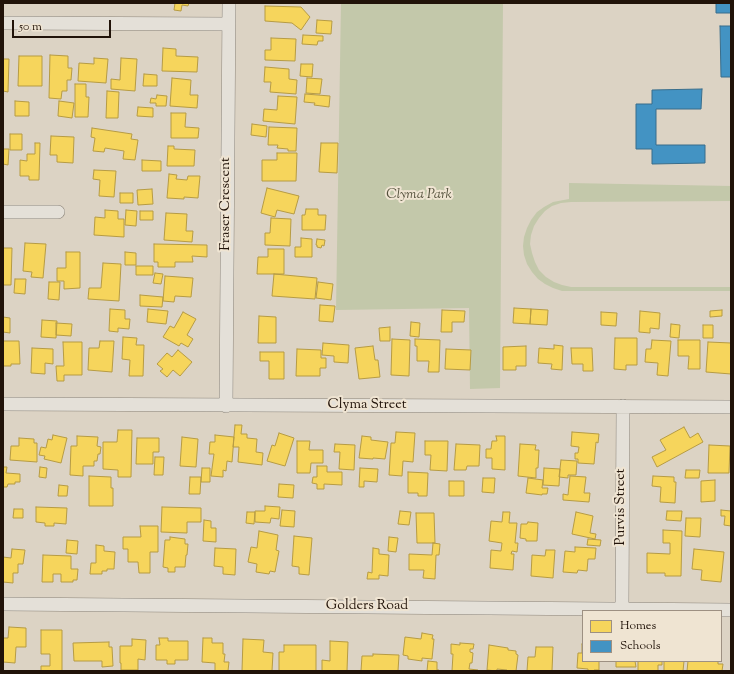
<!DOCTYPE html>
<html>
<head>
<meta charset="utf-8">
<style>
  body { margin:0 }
  #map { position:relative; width:734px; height:674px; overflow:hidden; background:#dcd3c4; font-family:"Sorts Mill Goudy",serif }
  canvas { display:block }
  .frame { position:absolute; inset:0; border:4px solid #211309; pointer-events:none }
  .legend { position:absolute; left:582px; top:610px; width:140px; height:52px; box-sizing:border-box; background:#efe4d2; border:1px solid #9d9082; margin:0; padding:5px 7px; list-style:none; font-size:12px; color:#211309 }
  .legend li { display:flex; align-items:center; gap:8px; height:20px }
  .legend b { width:20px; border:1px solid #9d9082 }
  .scale { position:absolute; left:12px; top:20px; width:99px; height:18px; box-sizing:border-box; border:2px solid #211309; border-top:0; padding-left:5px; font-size:12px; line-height:14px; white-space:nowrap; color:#211309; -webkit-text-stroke:3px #efe4d2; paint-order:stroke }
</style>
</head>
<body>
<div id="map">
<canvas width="734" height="674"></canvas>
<div class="frame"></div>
<ul class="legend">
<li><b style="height:11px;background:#f6d55c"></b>Homes</li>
<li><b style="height:11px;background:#4393c3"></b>Schools</li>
</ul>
<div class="scale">50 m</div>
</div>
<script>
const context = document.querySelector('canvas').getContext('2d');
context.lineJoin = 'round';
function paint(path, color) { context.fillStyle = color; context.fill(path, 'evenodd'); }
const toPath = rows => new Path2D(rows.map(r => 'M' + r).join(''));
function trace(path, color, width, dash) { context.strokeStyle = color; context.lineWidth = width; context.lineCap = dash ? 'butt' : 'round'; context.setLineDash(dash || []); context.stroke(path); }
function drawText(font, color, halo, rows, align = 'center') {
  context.font = font + ' "Sorts Mill Goudy",serif'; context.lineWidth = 4; context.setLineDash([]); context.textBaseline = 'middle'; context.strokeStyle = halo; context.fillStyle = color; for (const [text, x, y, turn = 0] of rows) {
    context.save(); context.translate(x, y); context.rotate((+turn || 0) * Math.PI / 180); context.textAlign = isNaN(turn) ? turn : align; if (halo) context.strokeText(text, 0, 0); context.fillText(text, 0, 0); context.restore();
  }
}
paint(toPath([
  [341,3,503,3,500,388,470,389,469,308,336,310],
  [569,183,731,186,731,201,571,202,561,203,552,206,545,211,539,218,534,226,531,235,530,244,532,253,535,262,539,270,546,277,554,282,562,285,571,287,731,287,731,291,562,291,553,288,545,284,538,279,532,272,527,264,524,255,523,246,524,237,527,228,531,220,537,212,544,207,553,202,569,199]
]), '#c3c8aa');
const homes = toPath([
  [175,3,189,3,188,6,182,5,181,11,174,10,175,3],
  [265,6,301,7,310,17,301,30,292,23,265,21,265,6],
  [317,20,332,21,331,34,316,33,317,20],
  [303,35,323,36,323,41,318,41,317,45,302,44,303,35],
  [271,38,296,39,295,61,265,60,265,50,271,50,271,38],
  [163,48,176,49,176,56,198,57,197,72,162,71,163,48],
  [50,55,68,56,68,68,72,68,71,80,67,80,67,91,62,91,61,99,49,98,50,55],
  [19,56,42,56,42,86,18,86,19,56],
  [94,58,108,59,106,83,78,81,79,63,94,64,94,58],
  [121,58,137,59,135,91,111,89,111,79,120,80,121,58],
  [3,59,9,59,8,92,3,91,3,59],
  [301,64,313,64,312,77,300,76,301,64],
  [265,67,289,69,289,79,297,80,296,94,270,92,271,82,264,82,265,67],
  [144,74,157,75,157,86,143,86,144,74],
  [172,78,191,80,190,95,198,95,197,108,170,106,172,78],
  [307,78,322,79,320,94,306,93,307,78],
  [75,84,86,84,86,97,89,97,88,117,75,117,75,84],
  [107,91,119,92,118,118,106,118,107,91],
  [305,94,330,96,329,107,314,105,315,103,304,102,305,94],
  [157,95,167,96,166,106,156,106,156,103,150,103,151,98,156,99,157,95],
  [278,96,297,97,295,124,263,121,264,109,277,110,278,96],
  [15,101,29,102,29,116,15,116,15,101],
  [59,101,74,103,72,118,58,116,59,101],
  [138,107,153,108,153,117,137,116,138,107],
  [171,113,186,113,185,127,199,128,198,138,171,138,171,113],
  [252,124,267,126,266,137,251,135,252,124],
  [269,127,297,128,296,151,288,151,288,149,277,148,278,145,268,145,269,127],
  [92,128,132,134,131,139,138,140,135,160,123,159,124,151,105,148,104,152,93,151,95,138,91,137,92,128],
  [10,134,22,134,22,150,10,150,10,134],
  [51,136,74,137,73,163,57,162,57,155,50,155,51,136],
  [35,143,40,143,39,180,29,180,29,176,20,176,20,160,27,161,27,154,35,154,35,143],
  [321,143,338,143,337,173,319,172,321,143],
  [168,146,174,146,174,149,195,150,194,166,167,166,168,146],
  [3,149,9,149,8,165,3,164,3,149],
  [277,153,297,153,296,181,262,181,262,160,277,160,277,153],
  [142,160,161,161,161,171,142,171,142,160],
  [94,170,116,171,114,197,99,196,100,180,93,179,94,170],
  [169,174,177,175,176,179,187,180,188,176,200,176,198,198,184,197,184,199,167,198,169,174],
  [267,188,299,196,294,214,277,210,275,217,261,213,267,188],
  [152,189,153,204,138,205,137,190,152,189],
  [120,193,133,193,133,203,120,203,120,193],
  [306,209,318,209,318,215,326,215,325,230,302,230,302,215,305,215,306,209],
  [105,210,118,211,118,219,124,219,124,237,94,235,95,217,105,218,105,210],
  [126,210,137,211,136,226,125,225,126,210],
  [140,211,153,211,153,220,140,220,140,211],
  [166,213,187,214,186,231,193,231,192,242,164,240,166,213],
  [271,218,291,219,290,246,265,245,265,233,270,233,271,218],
  [301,238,312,239,312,257,295,257,295,247,301,247,301,238],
  [317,239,325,240,324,246,322,245,321,248,317,247,317,245,316,245,317,239],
  [25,243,46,244,43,278,31,277,32,272,23,271,25,243],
  [154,244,207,245,207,257,192,256,193,262,175,262,175,267,158,267,158,262,154,262,154,244],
  [3,248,12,248,11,285,3,285,3,248],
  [268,249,284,249,284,274,257,274,258,257,268,257,268,249],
  [66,252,80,252,80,288,64,289,64,281,57,281,57,268,66,268,66,252],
  [125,252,136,253,136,265,125,265,125,252],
  [103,263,121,264,119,301,88,299,89,288,101,288,103,263],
  [136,266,153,266,153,275,136,275,136,266],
  [155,273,163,274,161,284,153,283,155,273],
  [274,274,317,278,315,299,272,296,274,274],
  [165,276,193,278,191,297,175,296,174,302,163,301,165,276],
  [15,279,26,279,25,294,14,293,15,279],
  [49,282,60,282,59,300,48,299,49,282],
  [318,282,333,284,331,300,316,298,318,282],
  [140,295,163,297,162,307,140,306,140,295],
  [320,305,335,306,333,322,319,321,320,305],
  [514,308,531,309,530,324,513,323,514,308],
  [110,309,125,310,125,319,130,319,129,329,118,328,118,332,109,331,110,309],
  [148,309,168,311,166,324,147,322,148,309],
  [531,309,548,310,547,325,530,324,531,309],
  [442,310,465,311,464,322,452,322,452,332,441,332,442,310],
  [722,310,722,316,710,317,710,311,722,310],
  [640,311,660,313,659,329,650,328,650,333,639,332,640,311],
  [183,312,196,319,187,335,193,339,188,347,181,343,179,346,163,337,170,326,174,328,183,312],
  [601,312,617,313,616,326,601,325,601,312],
  [259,316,276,317,276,343,258,343,259,316],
  [3,317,10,318,10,333,3,332,3,317],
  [42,320,57,321,56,338,41,337,42,320],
  [411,322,420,323,419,337,410,336,411,322],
  [56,323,72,324,71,336,56,335,56,323],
  [671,324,680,325,679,338,670,337,671,324],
  [703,325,713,325,713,338,703,338,703,325],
  [390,327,390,341,380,341,379,328,390,327],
  [123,337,137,338,136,345,144,345,143,376,129,376,130,360,122,359,123,337],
  [615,338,637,338,637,365,626,365,626,370,614,369,615,338],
  [392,339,410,340,409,376,391,375,392,339],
  [415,339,440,340,439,372,428,372,429,361,417,361,417,346,415,346,415,339],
  [652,340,671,341,668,376,657,375,658,363,645,362,646,349,651,349,652,340],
  [678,340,700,340,700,369,688,369,689,356,678,356,678,340],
  [3,341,19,341,20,364,11,364,11,366,3,366,3,341],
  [100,341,114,341,112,372,88,370,89,348,99,348,100,341],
  [63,342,82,342,82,375,64,375,64,381,57,381,56,366,64,366,63,342],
  [708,342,731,343,731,374,706,372,708,342],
  [323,343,349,345,348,363,334,362,334,356,322,355,323,343],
  [554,345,563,346,562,370,551,369,552,364,538,363,539,348,554,349,554,345],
  [373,346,375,360,378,360,380,377,359,379,355,348,373,346],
  [526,346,526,366,516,366,516,370,503,370,503,347,526,346],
  [32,348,53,349,53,364,45,363,45,374,31,373,32,348],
  [571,348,592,348,593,371,583,371,583,364,572,364,571,348],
  [297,349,321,350,321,358,326,358,326,368,320,368,320,376,296,376,297,349],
  [446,349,471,350,470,370,445,369,446,349],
  [178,350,192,362,180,376,173,370,167,377,160,371,163,369,157,364,167,353,172,357,178,350],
  [260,352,284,352,284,379,269,379,269,361,260,361,260,352],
  [235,425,242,425,241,434,247,434,247,438,257,439,256,452,263,453,262,465,238,462,239,447,233,447,235,425],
  [684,427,690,438,698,433,703,442,657,467,652,457,666,450,660,440,684,427],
  [118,430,132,430,131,477,118,477,118,470,103,469,103,442,117,442,118,430],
  [396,432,415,433,413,462,403,461,402,476,389,475,391,443,395,443,396,432],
  [572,432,599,434,598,443,596,442,594,464,578,463,578,459,575,459,575,453,578,453,579,447,571,446,572,432],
  [279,433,294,438,285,466,267,461,272,445,275,446,279,433],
  [53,435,67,438,61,463,44,459,45,456,39,455,41,447,46,448,48,439,52,440,53,435],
  [215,435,234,437,232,462,227,461,226,471,223,470,223,477,211,476,214,454,209,454,210,442,215,442,215,435],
  [77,436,98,437,97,446,101,447,100,454,98,454,97,461,94,461,94,466,83,466,83,476,70,475,71,446,77,446,77,436],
  [362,436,371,437,371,440,388,442,385,459,373,458,373,459,359,458,362,436],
  [496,436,505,436,505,470,492,469,492,458,486,458,486,449,491,449,492,441,497,441,496,436],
  [182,437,198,439,196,467,180,466,182,437],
  [19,438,34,439,34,443,37,443,37,462,10,460,11,446,19,446,19,438],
  [137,438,159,438,159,452,153,452,153,464,136,464,137,438],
  [297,441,310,441,309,450,323,450,323,463,311,463,310,473,297,473,297,441],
  [425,441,448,441,447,471,430,470,431,455,425,455,425,441],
  [335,444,355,445,354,470,339,469,340,452,334,452,335,444],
  [456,444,480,445,479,466,467,466,466,470,454,470,456,444],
  [520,444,536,445,535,450,539,450,538,468,536,468,536,478,518,476,520,444],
  [709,445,730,446,729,473,708,473,709,445],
  [155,457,164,457,163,475,154,475,155,457],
  [561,460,577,461,576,475,568,475,568,478,559,477,561,460],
  [317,466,327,466,327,472,342,472,342,485,324,484,324,489,317,489,317,484,312,483,313,477,317,477,317,466],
  [3,467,7,467,6,473,20,474,20,482,15,482,15,484,8,484,7,487,3,487,3,467],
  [40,467,47,468,46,478,39,477,40,467],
  [202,468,210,468,210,482,201,482,202,468],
  [360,468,378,469,377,482,364,481,364,487,359,487,360,468],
  [544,468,560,469,559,486,543,485,544,468],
  [686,470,700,470,699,478,685,478,686,470],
  [408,472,428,473,427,496,418,496,418,493,408,493,408,472],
  [89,476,111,477,111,488,113,488,113,506,89,506,89,476],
  [570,476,586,477,584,493,590,493,589,502,563,500,563,494,568,495,570,476],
  [653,476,674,477,674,482,676,482,675,503,660,502,661,487,652,486,653,476],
  [190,477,201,477,200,494,189,494,190,477],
  [483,478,495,478,494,493,482,492,483,478],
  [528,478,543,480,542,488,548,488,547,494,542,494,542,495,526,493,528,478],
  [715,480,715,501,701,502,701,481,715,480],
  [449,481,464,481,464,496,449,496,449,481],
  [279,484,294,485,293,498,278,497,279,484],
  [59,485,68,486,67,496,58,496,59,485],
  [265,506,280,507,279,519,271,518,270,523,255,522,255,511,265,511,265,506],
  [36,507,67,508,66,524,54,523,54,526,45,526,45,523,36,522,36,507],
  [162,507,201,508,201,522,187,522,187,533,161,532,162,507],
  [14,509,23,509,23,518,13,518,14,509],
  [282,510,295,511,294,527,280,526,282,510],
  [721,510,731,511,731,526,724,525,725,516,721,516,721,510],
  [400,511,411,512,409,525,398,524,400,511],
  [667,511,682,511,681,521,666,520,667,511],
  [247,512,255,512,254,524,246,523,247,512],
  [503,512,510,512,509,523,517,523,515,543,518,543,517,552,512,551,511,554,514,554,513,570,490,568,491,550,501,551,502,543,489,541,491,521,502,522,503,512],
  [576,512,593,516,590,533,596,534,595,539,572,534,576,512],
  [416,513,434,513,435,543,417,543,416,513],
  [686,518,701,518,700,537,685,536,686,518],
  [204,520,211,521,211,528,216,528,216,542,203,541,204,520],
  [528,522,538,523,537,541,526,541,526,539,520,538,521,524,527,524,528,522],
  [140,526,158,526,158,552,150,552,150,573,139,573,138,562,128,562,128,549,123,549,123,537,141,537,140,526],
  [663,530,682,531,681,576,665,576,665,573,647,573,647,553,670,554,670,543,663,543,663,530],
  [259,531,278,535,276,550,279,551,275,572,270,571,269,574,256,572,257,564,248,562,251,547,257,548,259,531],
  [294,536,312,538,309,575,299,574,299,567,292,566,294,536],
  [170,537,185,539,185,544,188,544,187,555,186,555,185,567,175,567,175,572,168,572,168,568,163,567,165,540,170,540,170,537],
  [389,537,398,538,396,552,388,551,389,537],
  [588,539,601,540,600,546,587,545,588,539],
  [67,540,78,541,77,554,66,553,67,540],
  [433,543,440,544,439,555,436,555,435,579,423,578,424,570,409,570,409,554,432,555,433,543],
  [96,545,104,546,104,551,115,552,114,569,107,569,107,571,102,571,102,574,90,574,91,563,96,563,96,545],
  [575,547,596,548,595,559,588,559,587,571,578,570,577,573,563,572,565,551,575,552,575,547],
  [215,548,236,549,235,575,223,574,223,567,214,566,215,548],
  [373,548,379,549,379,554,389,555,388,576,379,575,379,579,367,579,368,572,372,573,373,548],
  [12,549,25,550,23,564,18,564,18,573,13,573,13,583,3,582,3,557,11,558,12,549],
  [694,549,724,552,721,582,701,580,702,570,692,569,694,549],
  [546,550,555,550,553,578,531,576,532,555,545,556,546,550],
  [43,555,71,556,71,569,78,569,77,580,73,580,73,582,61,582,61,574,53,574,53,582,42,582,43,555],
  [9,627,26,628,26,647,16,647,15,663,3,662,3,638,8,638,9,627],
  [41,630,62,630,62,671,41,671,41,666,50,666,50,654,41,654,41,630],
  [422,633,433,635,432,639,434,639,432,659,422,658,422,661,408,659,408,656,403,655,405,637,421,639,422,633],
  [159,638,168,638,168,641,188,641,188,660,175,660,175,664,167,664,167,660,156,660,156,645,160,645,159,638],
  [203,638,212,638,212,643,223,643,223,654,225,654,224,662,229,662,228,671,215,671,215,663,202,662,203,638],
  [132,639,146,640,145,660,138,659,138,670,121,670,121,663,120,663,120,646,132,646,132,639],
  [243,639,264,640,263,652,273,653,272,671,242,671,243,639],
  [330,641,348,642,347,671,322,671,322,660,330,661,330,641],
  [109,642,109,647,112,647,113,666,102,667,102,661,74,661,73,643,109,642],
  [460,643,474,644,473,649,470,649,470,652,473,653,472,663,470,663,469,669,478,670,478,671,452,671,453,654,451,654,451,644,460,645,460,643],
  [582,644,583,644,583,661,599,661,599,670,594,670,594,671,588,671,588,669,577,668,578,653,582,653,582,644],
  [284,645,316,645,316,671,279,671,279,652,284,652,284,645],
  [489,645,508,648,508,650,516,651,516,654,518,655,516,671,507,671,507,670,497,669,497,671,487,670,489,645],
  [536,647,553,647,552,671,527,671,528,657,535,657,536,647],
  [373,654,399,655,398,671,361,671,362,656,373,656,373,654],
  [428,661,437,662,437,670,439,670,439,671,427,671,428,661],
  [616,661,635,661,636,667,616,667,616,661],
  [638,661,662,661,662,665,658,665,658,671,638,671,638,661],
  [664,661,684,661,683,671,664,671,664,661],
  [688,661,718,661,718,664,723,664,722,671,687,671,688,661]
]);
paint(homes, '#f6d55c');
trace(homes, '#b69b43', 1);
const schools = toPath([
  [716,3,731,3,731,13,716,13,716,3],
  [720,26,731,26,731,77,721,77,720,26],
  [702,89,701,109,656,109,656,145,705,145,705,163,652,164,652,149,636,149,636,104,652,104,652,90,702,89]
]);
paint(schools, '#4393c3');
trace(schools, '#396d8b', 1);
const street = toPath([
  [3,23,228,24],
  [3,212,58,212],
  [3,404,731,407],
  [226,406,229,3],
  [3,604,731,610],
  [622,609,623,406]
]);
trace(street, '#8b847a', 14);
trace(street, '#e4e0d8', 13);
drawText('italic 14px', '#524f3a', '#efe4d2', [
  ["Clyma Park",419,196]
]);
drawText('14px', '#211309', '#efe4d2', [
  ["Fraser Crescent",227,204,-90],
  ["Clyma Street",367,406],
  ["Purvis Street",622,507,-90],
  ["Golders Road",367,607]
]);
</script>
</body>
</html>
